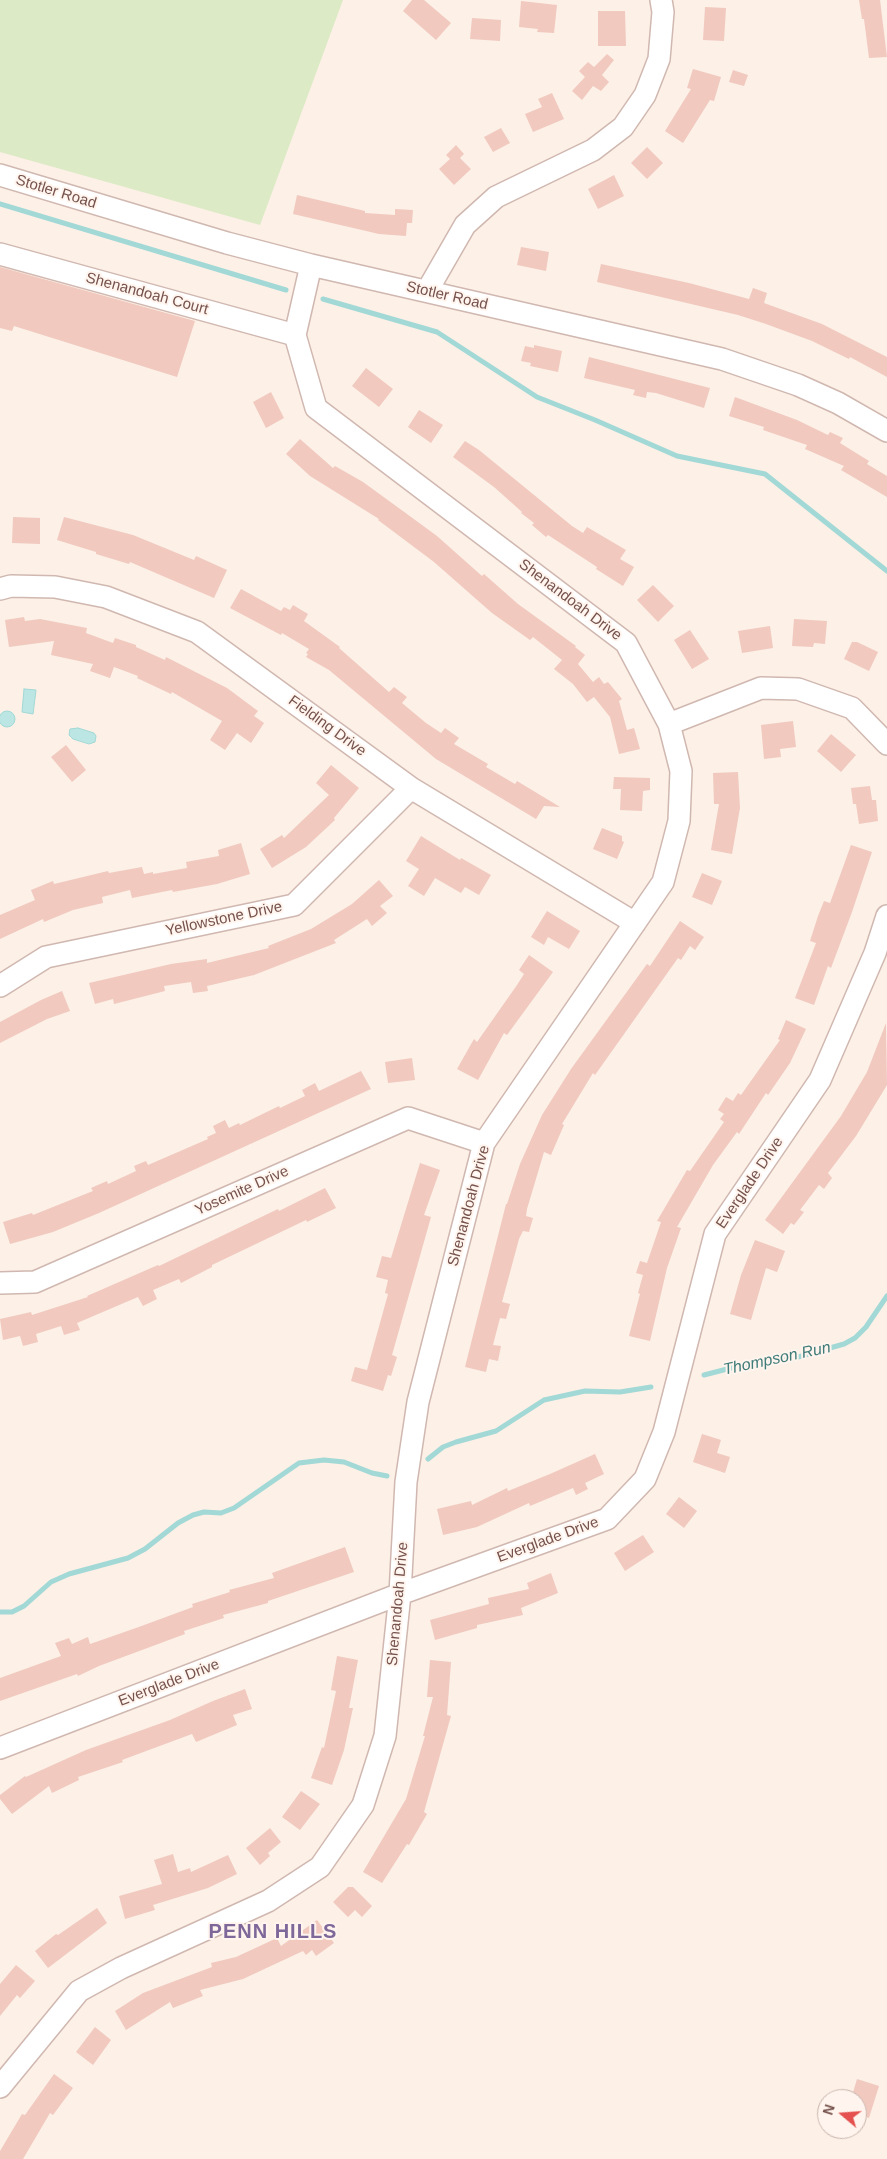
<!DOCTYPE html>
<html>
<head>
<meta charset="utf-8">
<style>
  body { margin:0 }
  #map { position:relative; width:887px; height:2159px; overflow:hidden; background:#fcf0e7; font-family:Arial,sans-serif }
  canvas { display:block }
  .north { position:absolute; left:817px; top:2089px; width:50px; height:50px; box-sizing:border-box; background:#fff5ee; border:1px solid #c8b4ad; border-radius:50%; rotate:288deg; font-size:14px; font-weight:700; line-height:20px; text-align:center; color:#76524c }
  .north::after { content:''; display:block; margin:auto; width:18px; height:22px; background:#e4514e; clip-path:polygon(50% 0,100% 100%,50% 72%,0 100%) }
</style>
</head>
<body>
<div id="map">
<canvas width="887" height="2159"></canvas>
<div class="north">N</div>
</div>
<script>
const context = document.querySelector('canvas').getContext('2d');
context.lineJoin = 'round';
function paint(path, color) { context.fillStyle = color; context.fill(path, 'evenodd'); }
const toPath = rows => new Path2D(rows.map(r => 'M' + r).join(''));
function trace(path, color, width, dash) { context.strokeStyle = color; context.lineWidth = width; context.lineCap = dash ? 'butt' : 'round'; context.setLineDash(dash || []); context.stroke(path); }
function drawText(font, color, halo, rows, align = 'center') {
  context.font = font + ' Arial,sans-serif'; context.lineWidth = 4; context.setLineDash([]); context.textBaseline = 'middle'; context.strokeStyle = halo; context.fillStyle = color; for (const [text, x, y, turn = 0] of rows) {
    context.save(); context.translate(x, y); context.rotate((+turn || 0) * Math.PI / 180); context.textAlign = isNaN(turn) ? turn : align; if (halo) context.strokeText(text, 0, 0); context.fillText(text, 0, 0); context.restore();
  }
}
paint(toPath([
  [0,0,343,0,260,225,0,152]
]), '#dceac5');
const water = toPath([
  [24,689,36,690,33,714,22,712,24,689],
  '-1 719a8 8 0 1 1 16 0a8 8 0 1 1-16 0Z',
  [78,728,94,733,96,736,95,742,89,744,73,739,69,735,70,729,78,728]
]);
paint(water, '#bce6e3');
trace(water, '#a2d8d5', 1);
trace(toPath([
  [0,204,286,290],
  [323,299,437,332,537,397,595,420,677,456,765,474,887,571],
  [704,1375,735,1367,791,1359,844,1344,855,1338,866,1327,887,1296],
  [428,1459,443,1447,456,1442,496,1431,544,1400,585,1391,620,1392,651,1387],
  [0,1612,12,1612,24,1606,51,1582,69,1574,128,1558,145,1549,178,1523,193,1515,204,1512,221,1513,234,1508,299,1463,324,1460,344,1462,372,1473,387,1476]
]), '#a2d8d5', 5);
paint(toPath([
  [412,0,424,0,451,23,436,40,403,11],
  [859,0,880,0,887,57,869,58,864,19,862,19],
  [521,1,557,5,554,33,537,32,538,29,519,27],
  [705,7,726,8,724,41,703,40],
  [598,11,625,11,626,46,598,46],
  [472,18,501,20,500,41,470,39],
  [607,54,614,60,602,75,609,82,601,91,593,86,582,100,572,91,585,77,579,71,588,62,594,67],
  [693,69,721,77,714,101,710,100,683,143,665,131,691,89,687,88],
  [733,70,748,75,744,86,729,82],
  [552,93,564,119,533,132,525,114,542,107,538,99],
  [501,128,510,143,493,152,484,137],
  [456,145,464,154,460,158,471,169,454,185,439,169,450,159,446,155],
  [647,147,663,163,647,179,631,163],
  [614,175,624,196,598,209,588,189],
  [297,195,365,211,365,213,395,215,395,209,413,210,412,223,407,223,406,236,379,234,293,214],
  [521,247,549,252,546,271,517,265],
  [601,264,689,283,749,299,753,288,767,293,764,303,822,324,887,357,887,377,850,357,849,359,812,341,766,324,738,315,597,282],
  [0,267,195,321,177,377,14,326,12,331,0,328],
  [534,345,562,351,558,372,530,366,531,363,521,361,525,346,534,348],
  [589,357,710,388,704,408,656,393,647,392,646,398,633,395,635,390,584,378],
  [366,368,393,389,379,407,352,386],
  [271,392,284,418,266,428,253,402],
  [735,397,797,420,828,435,830,432,843,438,840,443,869,461,867,464,887,476,887,497,841,470,844,466,805,449,807,445,763,430,764,427,729,416],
  [419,410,443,425,431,443,408,427],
  [300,439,333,468,335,466,363,482,407,514,437,536,482,576,484,574,518,604,576,646,575,647,585,655,578,664,593,682,599,677,604,684,608,682,622,699,619,701,627,730,634,728,640,749,619,754,610,717,594,697,587,702,573,684,554,669,562,660,533,637,530,640,492,613,434,562,378,520,379,519,310,476,286,454],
  [465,441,479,450,572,526,583,533,587,527,626,550,620,559,634,567,623,586,596,569,597,567,548,535,546,537,532,525,534,523,521,513,522,512,494,487,453,457],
  [13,517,40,518,40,544,12,543],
  [64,517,133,535,194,560,196,556,227,570,214,598,130,562,129,564,96,554,96,552,57,540],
  [653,585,674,606,658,622,637,600],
  [241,589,281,611,284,607,290,610,293,605,308,614,304,621,340,647,339,648,389,692,394,687,407,697,402,703,426,723,441,733,445,728,459,738,454,744,488,764,486,767,515,784,517,781,560,807,544,806,536,819,436,759,329,670,306,657,308,654,306,653,309,649,282,633,281,635,230,608],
  [24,617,25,621,40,619,87,628,86,633,113,643,115,638,136,645,136,647,165,660,166,657,227,688,258,711,254,716,264,723,251,743,237,733,225,750,210,740,222,721,172,692,171,694,137,678,138,676,114,667,110,678,90,671,93,664,51,655,54,641,9,647,5,620],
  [794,619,827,621,825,644,814,643,813,647,792,646],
  [770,626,773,648,742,653,738,631],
  [690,630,709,659,692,669,674,640],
  [852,642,857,642,878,652,869,671,844,659],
  [793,721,796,747,780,749,781,757,764,759,761,725],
  [831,734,856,755,841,772,817,751],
  [66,745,86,770,72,782,51,757],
  [331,765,359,788,334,818,335,820,306,847,272,868,260,849,282,835,284,838,329,795,316,783],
  [738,772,740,808,732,854,711,850,719,804,714,804,713,773],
  [614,777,650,778,650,790,643,791,642,811,620,810,621,789,613,789],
  [870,786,872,800,876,800,878,821,859,824,856,804,853,804,851,788],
  [602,828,622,836,622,841,624,842,617,859,593,849],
  [421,836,460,860,461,858,491,875,479,895,465,887,461,893,435,878,424,896,408,886,419,869,406,861],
  [241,843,250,874,217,884,173,892,172,890,132,898,130,890,102,897,103,903,73,910,44,922,43,919,0,939,0,915,35,900,31,890,53,881,54,884,108,871,109,873,142,867,144,874,153,872,153,874,187,868,186,862,219,856,218,850],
  [851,845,872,852,852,912,831,968,828,966,814,1005,795,998,816,943,810,941,818,916,824,901,830,903],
  [702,873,722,881,712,905,692,897],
  [379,880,393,896,380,906,387,913,372,926,367,919,334,940,336,943,254,975,207,986,208,991,193,993,191,982,164,986,165,991,114,1004,113,999,95,1004,89,983,171,964,207,959,207,963,269,948,268,946,311,929,352,904],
  [547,911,580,931,569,949,548,937,544,945,531,937],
  [680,921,704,937,695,950,690,946,681,960,678,958,595,1075,593,1073,562,1124,564,1125,551,1155,544,1152,527,1209,526,1216,533,1218,529,1232,523,1231,519,1239,502,1302,510,1304,506,1319,500,1318,493,1345,501,1346,498,1361,489,1359,486,1372,465,1367,506,1204,507,1204,520,1164,542,1115,571,1069,647,964,650,966],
  [529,955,553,972,507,1035,504,1033,478,1080,457,1069,474,1039,477,1042,517,985,524,974,519,970],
  [62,991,70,1011,47,1019,0,1043,0,1022,41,1000],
  [786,1020,806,1029,790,1063,768,1095,766,1093,739,1134,737,1132,713,1165,677,1227,681,1228,667,1268,650,1341,629,1336,640,1294,638,1293,643,1275,636,1273,640,1261,647,1263,661,1222,657,1221,687,1170,690,1171,724,1122,720,1119,724,1114,718,1110,726,1097,733,1101,738,1093,741,1095,780,1040,778,1039],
  [886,1023,887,1085,856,1136,828,1173,832,1178,824,1189,819,1185,800,1210,804,1212,794,1225,791,1223,783,1234,765,1220,841,1116,867,1072],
  [412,1058,415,1080,388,1083,385,1062],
  [361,1071,371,1089,99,1213,53,1232,10,1244,3,1222,32,1213,33,1215,93,1191,91,1188,107,1181,108,1184,136,1171,134,1166,146,1161,148,1165,208,1139,207,1137,216,1133,213,1126,225,1120,229,1128,239,1123,240,1125,279,1106,280,1108,305,1096,302,1090,315,1083,319,1091],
  [420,1163,440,1170,424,1215,431,1217,392,1355,397,1357,391,1376,388,1375,383,1391,351,1381,355,1367,367,1370,388,1294,385,1293,388,1280,376,1277,382,1256,391,1258],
  [325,1188,336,1208,307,1222,306,1220,212,1265,212,1267,181,1283,179,1279,153,1290,157,1299,143,1306,138,1297,77,1323,80,1330,64,1335,61,1326,36,1334,38,1342,23,1346,20,1336,3,1340,0,1319,31,1312,32,1315,88,1297,87,1296,158,1265,159,1266,278,1209,279,1211],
  [755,1240,785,1251,777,1272,766,1268,751,1320,730,1314,741,1275],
  [702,1434,721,1440,717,1453,730,1457,725,1473,693,1462],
  [595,1454,604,1474,585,1483,588,1489,576,1495,573,1488,530,1506,529,1503,477,1527,443,1535,437,1509,471,1501,472,1505,507,1488,508,1491,550,1474],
  [679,1497,697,1511,684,1528,666,1514],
  [643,1535,654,1552,625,1571,614,1553],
  [345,1547,354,1572,268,1601,268,1603,223,1615,224,1618,184,1631,185,1634,99,1666,78,1676,77,1674,0,1701,0,1678,61,1656,55,1643,69,1638,72,1644,88,1637,90,1644,136,1628,193,1607,192,1604,230,1592,229,1590,274,1578,272,1573],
  [551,1573,558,1593,521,1608,523,1615,477,1625,477,1628,435,1640,430,1620,489,1604,488,1598,529,1589,527,1583],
  [337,1656,358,1660,349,1708,353,1708,344,1750,332,1785,311,1778,322,1747,324,1748,336,1691,331,1690],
  [430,1660,451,1662,447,1715,451,1716,424,1812,427,1814,409,1845,407,1844,382,1883,363,1872,406,1799,425,1736,423,1736,433,1697,427,1697],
  [245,1689,252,1709,233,1715,237,1725,196,1742,192,1734,122,1760,123,1762,78,1777,79,1780,52,1793,49,1786,12,1814,0,1799,0,1795,25,1776,26,1777,86,1750,170,1720,213,1701],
  [301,1791,320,1804,300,1830,282,1817],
  [270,1828,281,1842,268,1853,270,1856,260,1865,246,1848],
  [173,1854,178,1872,190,1868,191,1872,228,1855,237,1874,208,1888,153,1905,155,1910,125,1919,119,1896,162,1884,154,1860],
  [348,1887,353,1887,372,1906,362,1917,355,1910,348,1917,333,1902],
  [97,1908,107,1923,48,1968,35,1951,56,1934,58,1935],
  [317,1920,334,1943,316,1956,312,1950,306,1955,303,1951,243,1979,200,1990,203,1996,173,2008,170,2002,126,2030,115,2011,143,1993,212,1967,211,1963,236,1957,277,1938,281,1946],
  [16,1965,35,1981,20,1998,17,1995,0,2016,0,1984],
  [95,2027,111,2040,93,2065,76,2052],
  [54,2074,73,2088,53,2115,50,2113,23,2159,0,2159,0,2151,22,2114,25,2115],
  [857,2079,879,2086,869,2118,857,2114,857,2099,851,2099]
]), '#f1c9bf');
const minor = toPath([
  [0,175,227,243,311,265,722,359,798,385,838,403,887,431],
  [0,254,295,335],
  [427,291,465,225,496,197,593,150,623,127,645,95,659,59,663,12,661,0],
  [0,589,11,586,55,587,106,597,197,632,411,788,635,923],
  [669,724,761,688,798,689,852,708,887,744],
  [0,986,46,957,294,905,411,788],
  [0,1283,35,1282,408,1118,484,1143],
  [0,1748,400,1594,607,1519,645,1479,664,1432,715,1234,820,1080,875,953,887,916],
  [0,2087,79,1991,121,1968,268,1901,320,1867,363,1805,385,1736,400,1594,406,1482,418,1402,484,1143,663,882,679,821,681,771,669,724,626,643,316,408,295,335,311,265]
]);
trace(minor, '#d0b8b0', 24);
trace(minor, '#fff', 21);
drawText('15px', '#76524c', '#fff5ee', [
  ["Stotler Road",56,192,17],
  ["Shenandoah Court",147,294,15],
  ["Stotler Road",447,296,13],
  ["Shenandoah Drive",570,600,37],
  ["Fielding Drive",327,726,36],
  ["Yellowstone Drive",224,919,-12],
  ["Everglade Drive",750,1183,-56],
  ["Yosemite Drive",242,1191,-24],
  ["Shenandoah Drive",469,1206,-75],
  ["Everglade Drive",548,1540,-20],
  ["Shenandoah Drive",398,1604,-85],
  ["Everglade Drive",169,1683,-21]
]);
drawText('italic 16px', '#3f7b78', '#fff5ee', [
  ["Thompson Run",777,1359,-12]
]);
context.letterSpacing = '1px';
drawText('bold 20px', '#7e6799', '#fff5ee', [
  ["PENN HILLS",273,1932]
]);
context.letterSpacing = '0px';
</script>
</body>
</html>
